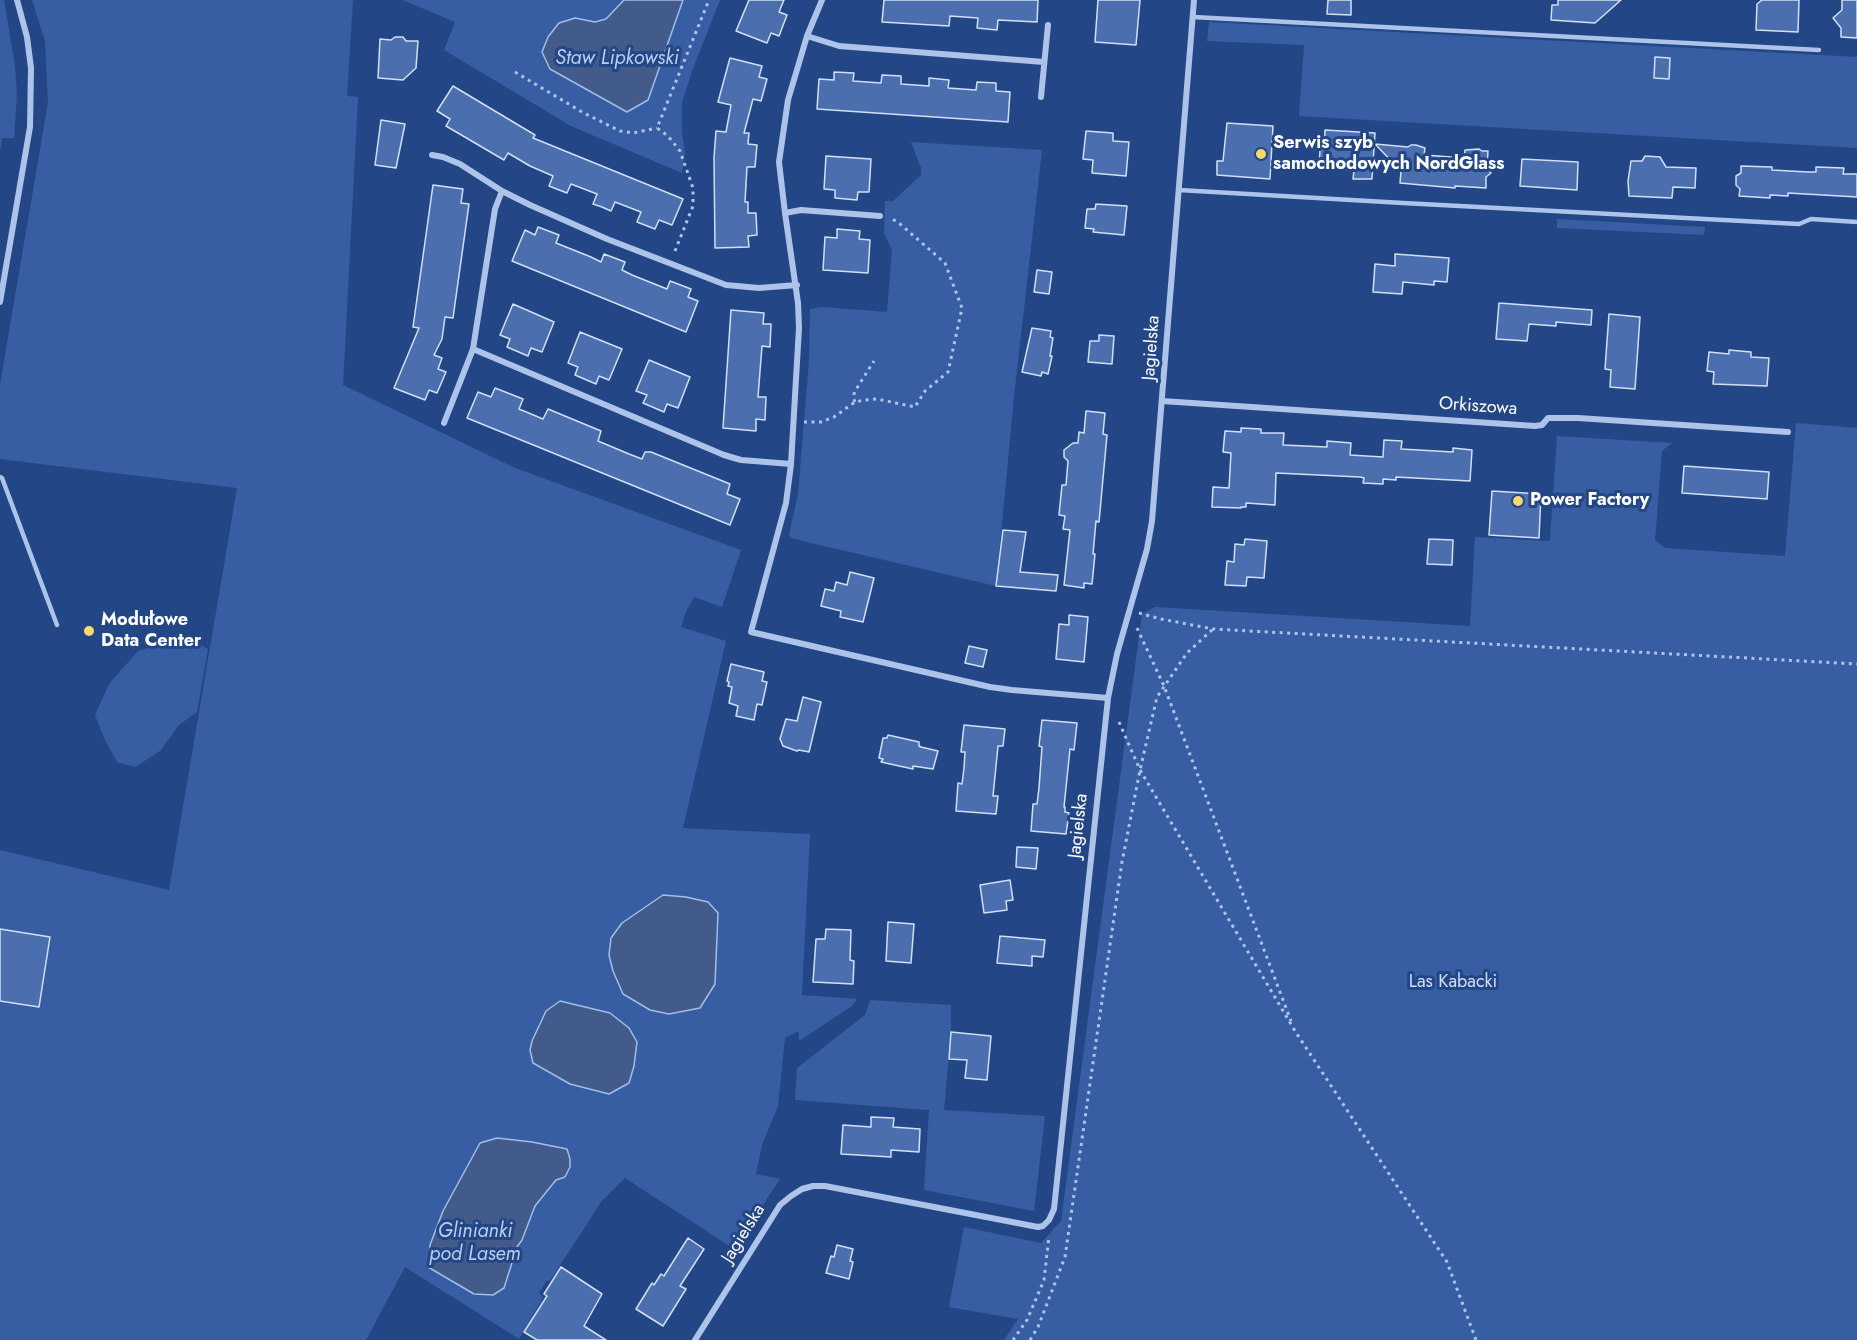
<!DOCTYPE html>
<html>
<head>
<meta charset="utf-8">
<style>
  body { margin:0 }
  canvas { display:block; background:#234686 }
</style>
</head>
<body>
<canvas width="1857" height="1340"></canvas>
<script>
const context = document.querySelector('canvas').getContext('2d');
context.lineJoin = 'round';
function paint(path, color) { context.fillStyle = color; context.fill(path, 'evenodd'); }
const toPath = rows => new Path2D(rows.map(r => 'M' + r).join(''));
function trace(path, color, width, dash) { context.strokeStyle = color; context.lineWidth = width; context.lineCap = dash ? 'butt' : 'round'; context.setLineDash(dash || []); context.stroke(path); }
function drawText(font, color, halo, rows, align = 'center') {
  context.font = font + ' Jost,sans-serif'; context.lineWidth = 6; context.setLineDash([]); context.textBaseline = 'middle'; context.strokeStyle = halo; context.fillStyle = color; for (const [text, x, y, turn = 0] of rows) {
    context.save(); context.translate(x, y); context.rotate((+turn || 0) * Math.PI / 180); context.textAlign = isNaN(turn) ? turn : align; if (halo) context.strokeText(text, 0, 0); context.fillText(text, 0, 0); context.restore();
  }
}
paint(toPath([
  [0,0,4,0,15,66,17,95,14,138,2,138,0,152],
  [32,0,353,0,347,96,358,97,343,385,515,468,741,550,722,607,694,597,686,612,681,627,726,641,683,828,810,834,802,995,857,999,852,1006,799,1041,799,1031,785,1038,778,1106,762,1145,756,1174,780,1179,734,1249,625,1178,601,1202,550,1281,547,1280,539,1293,543,1298,519,1339,405,1267,366,1340,0,1340,0,850,169,890,237,488,0,459,0,385,48,102,45,41],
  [663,895,718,913,715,984,622,923],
  [560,1001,610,1013,629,1083,609,1094,570,1084,546,1011],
  [497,1138,532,1142,567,1150,570,1159,570,1167,565,1177,556,1180,535,1206,522,1240,517,1247,504,1288],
  [403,0,720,0,692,71,682,103,682,133,685,152,682,173,571,126,444,50,455,22],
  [1209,22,1857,57,1857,148,1299,116,1304,45,1207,41],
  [911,142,1042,150,1014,397,996,586,811,543,792,538,789,535,798,494,809,361,810,309,821,307,887,312,892,250,885,235,884,234,885,201,893,201,921,175,921,168],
  [1557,219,1705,227,1704,235,1557,228],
  [1796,423,1857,428,1857,1340,1004,1340,1018,1319,949,1307,964,1227,1041,1243,1061,1221,1142,614,1155,607,1470,626,1475,537,1550,541,1557,436,1672,443,1662,451,1655,540,1665,548,1785,556],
  [185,637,208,649,197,712,179,725,160,751,135,767,117,762,104,738,95,715,109,684,138,651],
  [870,1000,951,1005,951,1032,944,1110,1045,1116,1034,1211,924,1190,929,1110,795,1100,797,1068,865,1015]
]), '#375ea3');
const water = toPath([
  [624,0,683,0,648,100,627,112,550,69,542,52,548,37,559,23,575,18,595,22,606,19,624,0],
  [663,895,686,897,708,902,718,913,715,984,700,1008,669,1014,650,1010,623,994,613,971,609,955,611,938,622,923,663,895],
  [560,1001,610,1013,629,1028,637,1042,634,1066,629,1083,609,1094,570,1084,533,1063,530,1050,532,1041,546,1011,560,1001],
  [497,1138,532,1142,567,1149,570,1159,570,1167,565,1177,556,1180,535,1206,522,1240,517,1247,504,1288,493,1295,474,1294,428,1267,430,1245,443,1211,480,1143,497,1138]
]);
paint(water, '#425b8a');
trace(water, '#a1bdea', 1.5);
const building = toPath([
  [749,0,784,0,779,12,787,15,779,36,771,33,767,43,736,31,749,0],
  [884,0,1038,0,1037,22,998,20,997,30,977,28,978,18,950,16,949,26,882,22,884,0],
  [1098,0,1140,0,1136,45,1095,42,1098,0],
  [1328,0,1351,0,1351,15,1327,14,1328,0],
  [1558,0,1621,0,1595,23,1551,20,1552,5,1558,5,1558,0],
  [1762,0,1799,0,1798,32,1756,30,1757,4,1762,0],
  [1842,0,1857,0,1857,38,1841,37,1841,28,1833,18,1842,10,1842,0],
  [395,37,403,37,406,41,418,41,416,68,403,80,378,78,380,39,391,40,395,37],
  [1655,57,1670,58,1669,79,1654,78,1655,57],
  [730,58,762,66,759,77,767,79,761,101,753,99,744,133,749,133,748,144,757,145,755,167,747,167,745,202,748,202,748,213,756,213,757,235,748,236,749,247,715,248,714,158,716,131,726,132,731,105,718,102,730,58],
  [834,72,854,73,853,81,881,83,882,75,901,76,901,84,929,86,929,78,949,80,948,88,976,90,977,82,996,83,996,91,1010,92,1008,122,817,109,819,79,834,80,834,72],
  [453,86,535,135,533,138,683,199,672,225,659,220,655,229,637,222,641,212,615,202,611,211,602,207,593,204,597,194,571,184,567,193,549,186,553,176,530,166,508,153,504,160,446,126,450,119,437,111,453,86],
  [381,120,405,124,396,168,375,165,381,120],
  [1227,123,1273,126,1270,179,1217,175,1217,161,1223,161,1227,123],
  [1325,130,1375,133,1372,179,1353,179,1354,170,1319,168,1320,150,1324,150,1325,130],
  [1086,131,1113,133,1113,141,1129,142,1126,176,1092,173,1093,160,1083,159,1086,131],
  [1375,144,1408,147,1411,145,1416,145,1425,148,1424,155,1464,158,1465,150,1479,149,1482,151,1488,151,1487,168,1491,173,1486,177,1486,188,1455,186,1455,188,1400,183,1401,171,1375,144],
  [826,156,871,159,869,192,858,192,857,200,835,198,835,190,824,189,826,156],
  [1645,156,1660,157,1666,167,1696,168,1695,188,1673,187,1672,198,1629,196,1628,181,1631,161,1642,161,1645,156],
  [1522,159,1578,162,1577,190,1520,186,1522,159],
  [1741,166,1772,167,1772,170,1808,172,1816,172,1816,167,1844,168,1843,174,1857,174,1857,197,1788,193,1788,196,1770,195,1770,198,1739,196,1740,189,1736,185,1736,176,1741,173,1741,166],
  [433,185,463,189,461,203,469,204,453,318,445,317,442,339,434,355,442,358,438,369,446,372,437,393,429,390,425,400,394,388,419,328,413,327,433,185],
  [1096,204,1127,206,1124,235,1093,232,1094,229,1085,228,1087,209,1095,209,1096,204],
  [538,227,559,235,556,243,591,257,601,262,604,254,625,262,622,270,632,275,667,289,670,281,691,289,688,297,698,301,686,332,512,261,525,230,535,235,538,227],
  [837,229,860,231,859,239,870,240,868,273,823,270,825,237,837,238,837,229],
  [1395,254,1449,258,1447,282,1434,281,1434,285,1403,282,1402,294,1373,292,1375,264,1395,266,1395,254],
  [1037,270,1052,272,1049,294,1034,292,1037,270],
  [1499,303,1592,310,1591,325,1556,322,1556,326,1529,324,1527,341,1496,339,1499,303],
  [513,304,554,322,542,352,531,348,528,356,507,347,510,339,500,335,513,304],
  [731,310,764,313,763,324,771,324,770,347,762,346,758,397,766,397,765,420,756,419,756,431,723,428,731,310],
  [1609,314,1640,317,1635,389,1610,387,1611,370,1605,369,1609,314],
  [1032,328,1051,331,1050,337,1053,338,1050,356,1052,356,1048,374,1042,372,1041,376,1022,372,1032,328],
  [580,332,622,349,609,380,599,376,596,384,575,375,578,367,568,363,580,332],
  [1099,335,1114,336,1112,364,1088,362,1090,341,1099,341,1099,335],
  [1729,350,1751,352,1751,357,1769,358,1767,386,1713,384,1714,372,1707,371,1709,352,1729,354,1729,350],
  [649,360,690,377,678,408,667,404,664,412,643,403,647,395,636,391,649,360],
  [495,388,523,399,519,409,543,419,548,409,601,431,598,441,629,454,642,459,645,452,651,452,730,484,727,494,740,499,730,525,467,418,478,392,491,397,495,388],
  [1086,411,1105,413,1103,434,1107,435,1099,522,1096,521,1093,554,1095,554,1092,584,1084,583,1084,588,1064,585,1070,530,1063,529,1065,516,1059,515,1062,485,1066,485,1068,461,1064,457,1064,450,1073,443,1078,443,1079,432,1084,433,1086,411],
  [1241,428,1261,429,1261,433,1284,433,1283,445,1327,447,1327,441,1351,443,1350,455,1383,457,1384,440,1402,441,1401,449,1453,452,1453,448,1472,450,1470,481,1396,477,1396,480,1383,479,1383,484,1363,483,1364,478,1360,477,1276,473,1275,505,1246,503,1246,507,1241,507,1241,508,1212,507,1213,487,1229,488,1231,453,1223,452,1225,431,1241,432,1241,428],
  [1684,466,1769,472,1767,499,1682,493,1684,466],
  [1492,491,1541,494,1539,538,1489,535,1492,491],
  [1003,530,1026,532,1020,572,1058,575,1056,591,996,586,1003,530],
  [1245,539,1267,541,1264,578,1247,577,1246,586,1225,585,1227,561,1234,562,1235,544,1244,545,1245,539],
  [1429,539,1453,540,1452,565,1427,564,1429,539],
  [850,572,874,578,863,622,840,617,841,611,821,606,825,589,834,591,836,582,847,585,850,572],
  [1069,615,1088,617,1084,662,1056,659,1059,624,1069,625,1069,615],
  [969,646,987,650,983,667,965,663,969,646],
  [731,664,764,672,762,681,767,682,762,705,757,704,754,720,736,716,738,706,729,703,732,687,728,686,729,682,727,681,731,664],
  [803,697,821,702,809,752,799,750,797,751,783,746,780,739,786,719,797,721,803,697],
  [1042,720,1077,723,1074,750,1070,749,1064,807,1065,807,1065,812,1069,813,1066,834,1031,831,1033,804,1037,804,1039,788,1042,747,1039,746,1042,720],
  [964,725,1005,729,1003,746,998,746,993,796,998,796,996,814,956,811,958,783,962,784,964,768,965,752,961,752,964,725],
  [888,735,919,742,919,746,921,747,938,751,933,769,913,766,913,769,881,762,883,759,879,758,883,738,887,738,888,735],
  [1017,847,1038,848,1036,869,1016,867,1017,847],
  [1010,880,1013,900,1006,901,1007,910,984,913,980,885,1010,880],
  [888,922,914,924,911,963,886,961,888,922],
  [0,929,50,937,39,1007,0,1001,0,929],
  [826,929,851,930,850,960,854,961,853,984,813,982,816,939,825,939,826,929],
  [1000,936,1045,940,1043,957,1032,956,1032,966,997,963,1000,936],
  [951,1032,991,1036,987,1080,965,1078,967,1060,949,1059,951,1032],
  [871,1117,894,1118,893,1127,920,1129,919,1152,891,1150,891,1157,841,1154,843,1125,871,1127,871,1117],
  [688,1238,704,1249,680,1286,686,1289,663,1326,636,1309,652,1283,654,1285,661,1274,664,1276,688,1238],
  [837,1245,853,1249,850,1261,853,1262,849,1279,826,1273,831,1256,834,1257,837,1245],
  [561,1267,602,1294,584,1326,606,1340,537,1340,524,1332,547,1296,544,1294,561,1267]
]);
paint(building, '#4b6fae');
trace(building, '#d1dff7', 1.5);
trace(toPath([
  [515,72,582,112,620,131,633,133,657,128],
  [675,251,693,206,693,188,680,151,668,136,657,128,709,0],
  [855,402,853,397,855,391,874,361],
  [804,422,821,422,834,417,855,402,865,400,877,399,915,407,925,391,948,372,962,308,945,263,900,224,891,218],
  [1139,613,1161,619,1213,629,1857,664],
  [1137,628,1164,686,1291,1021],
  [1119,722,1140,770,1295,1031,1447,1262,1476,1340],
  [1013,1340,1027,1320,1044,1280,1049,1236],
  [1030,1340,1038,1327,1065,1257,1122,862,1140,770,1157,697,1187,653,1213,629]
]), '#adc3e9', 3, [3, 4.5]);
trace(toPath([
  [1193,17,1819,50],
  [1179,190,1403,203,1799,224,1811,219,1857,222],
  [0,477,2,478,57,625]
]), '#adc3e9', 4.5);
trace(toPath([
  [822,0,807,36,788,100,779,162,785,213,798,303,799,328,791,464,786,503,751,632,990,687,1012,690,1108,698],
  [807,36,839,46,1044,62],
  [1041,97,1048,25],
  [432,155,443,157,460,164,502,191,530,205,607,239,726,285,759,288,797,285],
  [785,213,801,210,880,216],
  [0,302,30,127,31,68,27,37,17,0],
  [473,349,724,455,741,460,791,464],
  [1162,401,1535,426,1542,425,1548,418,1578,418,1788,432],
  [444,423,473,349,495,209,502,191],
  [695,1340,780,1205,791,1196,802,1189,813,1186,825,1186,1038,1227,1043,1226,1049,1220,1054,1209,1108,698,1117,654,1147,549,1152,521,1194,0]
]), '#adc3e9', 6);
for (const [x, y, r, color] of [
  [1261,154,6,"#f4d970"],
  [1518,501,6,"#f4d970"],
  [89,631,6,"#f4d970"]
]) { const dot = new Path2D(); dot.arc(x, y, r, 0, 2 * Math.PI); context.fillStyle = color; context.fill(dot); trace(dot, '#234686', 2); }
drawText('bold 18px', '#fff', '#234686', [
  ["Serwis szyb",1273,144],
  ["samochodowych NordGlass",1273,165],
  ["Power Factory",1530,501],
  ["Modułowe",101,621],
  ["Data Center",101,642]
], 'left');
drawText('18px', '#fff', '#234686', [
  ["Jagielska",1152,348,-86],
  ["Orkiszowa",1478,407,4],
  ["Jagielska",1079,826,-84],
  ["Jagielska",744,1234,-58]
]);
drawText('18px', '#d1dff7', '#234686', [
  ["Las Kabacki",1453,983]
]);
drawText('italic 20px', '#b9cdf0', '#234686', [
  ["Staw Lipkowski",617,59],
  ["Glinianki",475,1232],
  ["pod Lasem",475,1255]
]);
</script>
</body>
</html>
